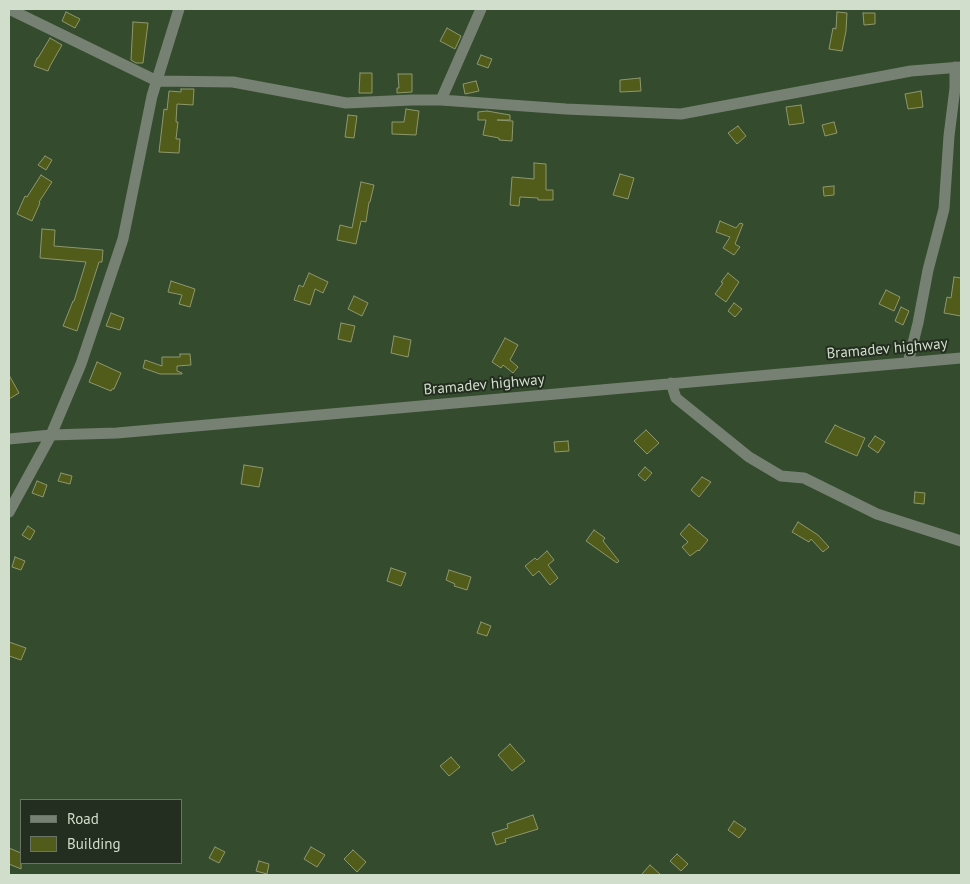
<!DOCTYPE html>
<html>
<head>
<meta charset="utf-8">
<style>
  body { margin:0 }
  #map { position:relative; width:970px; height:884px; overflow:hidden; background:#344b2d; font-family:"PT Sans",sans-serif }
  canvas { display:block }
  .frame { position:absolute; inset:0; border:10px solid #d1decc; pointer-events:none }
  .legend { position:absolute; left:20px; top:799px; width:162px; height:65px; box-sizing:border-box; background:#232d20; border:1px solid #697465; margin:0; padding:6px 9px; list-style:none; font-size:15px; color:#d1decc }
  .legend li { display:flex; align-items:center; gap:10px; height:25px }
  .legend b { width:25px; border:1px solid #697465 }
</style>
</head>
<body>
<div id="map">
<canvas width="970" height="884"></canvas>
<div class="frame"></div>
<ul class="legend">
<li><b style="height:6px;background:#768173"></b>Road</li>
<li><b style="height:14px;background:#515c1b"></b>Building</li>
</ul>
</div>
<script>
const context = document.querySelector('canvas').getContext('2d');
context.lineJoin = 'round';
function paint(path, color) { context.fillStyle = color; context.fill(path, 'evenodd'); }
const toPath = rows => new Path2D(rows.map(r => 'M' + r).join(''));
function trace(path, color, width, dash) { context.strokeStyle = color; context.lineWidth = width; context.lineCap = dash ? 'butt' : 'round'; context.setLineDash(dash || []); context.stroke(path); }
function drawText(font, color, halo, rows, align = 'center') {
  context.font = font + ' "PT Sans",sans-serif'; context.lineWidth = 4; context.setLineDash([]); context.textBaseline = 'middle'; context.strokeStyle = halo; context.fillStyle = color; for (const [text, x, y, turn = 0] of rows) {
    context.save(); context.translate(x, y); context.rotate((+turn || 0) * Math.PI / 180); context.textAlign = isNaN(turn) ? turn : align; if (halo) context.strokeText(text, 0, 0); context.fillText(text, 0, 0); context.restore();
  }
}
const building = toPath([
  [66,12,80,19,75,28,62,21,66,12],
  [837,12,847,13,846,31,842,51,829,49,833,28,836,29,837,12],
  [863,13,875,13,875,24,864,25,863,13],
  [133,22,148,23,143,63,136,63,131,60,133,22],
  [447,28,461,36,455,49,440,41,447,28],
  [50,38,62,45,50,66,48,71,34,66,37,58,38,58,50,38],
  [481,55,492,59,488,68,477,64,481,55],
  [360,73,372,73,372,93,359,93,360,73],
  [398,74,412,74,412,92,397,93,397,88,399,88,398,74],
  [640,78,641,91,620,92,620,80,640,78],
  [476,81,479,91,465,94,463,84,476,81],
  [181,89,194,89,193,105,177,104,176,122,178,122,176,139,180,139,179,153,159,152,164,109,167,110,169,91,181,92,181,89],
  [921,91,923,107,908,109,905,94,921,91],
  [801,105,804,123,789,125,786,107,801,105],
  [406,109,419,111,416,135,392,134,392,122,404,122,406,109],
  [487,111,510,115,510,120,497,120,513,121,512,141,499,140,499,138,483,135,486,120,478,120,478,112,487,111],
  [348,115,357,116,354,138,345,137,348,115],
  [834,122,837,133,825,136,822,125,834,122],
  [738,126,746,136,737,144,728,133,738,126],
  [45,156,52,160,46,170,38,165,45,156],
  [534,163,546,164,546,190,553,190,553,200,538,200,538,198,520,197,519,206,510,205,512,177,534,179,534,163],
  [620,174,634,178,628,199,613,195,620,174],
  [41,175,52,182,39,202,40,203,32,221,17,214,25,196,27,197,41,175],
  [361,182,374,185,370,202,369,202,366,222,361,221,356,244,337,240,340,225,352,228,361,182],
  [834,186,834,195,824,196,823,187,834,186],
  [720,221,736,228,740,223,743,224,735,244,740,247,734,255,723,248,730,237,716,232,720,221],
  [42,229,55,230,54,246,103,250,102,262,99,262,77,331,63,326,73,301,74,301,86,262,40,258,42,229],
  [309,273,328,282,323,293,315,289,310,305,294,300,299,285,303,287,309,273],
  [728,273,739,282,726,302,715,294,723,283,721,282,728,273],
  [954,277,961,278,961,316,944,313,947,297,951,298,954,277],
  [171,281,195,289,190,307,179,304,182,295,168,292,171,281],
  [886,290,900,297,894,311,879,304,886,290],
  [354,296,368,303,362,316,348,309,354,296],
  [734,303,742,309,735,317,728,311,734,303],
  [901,307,909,311,903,325,895,321,901,307],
  [111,313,124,318,120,330,106,326,111,313],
  [341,323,355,326,351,342,338,339,341,323],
  [394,336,411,340,408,357,391,353,394,336],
  [505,338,518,345,510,360,518,367,513,373,503,365,501,368,492,362,505,338],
  [180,354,190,354,191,365,177,366,177,371,182,373,182,374,160,374,143,368,145,360,162,366,162,357,180,357,180,354],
  [97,362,121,373,114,389,112,389,111,391,89,382,97,362],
  [9,375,19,393,9,399,9,375],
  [835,425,843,429,865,438,857,456,825,442,835,425],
  [646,430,659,443,647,454,634,441,646,430],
  [875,436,885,442,878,453,868,446,875,436],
  [568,441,569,451,555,452,554,442,568,441],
  [244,465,263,468,259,487,241,484,244,465],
  [645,467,652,473,645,481,638,475,645,467],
  [61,473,72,476,70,484,58,481,61,473],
  [702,477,711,482,699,497,691,490,702,477],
  [37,481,47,485,43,497,32,493,37,481],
  [915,492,925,493,924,504,914,503,915,492],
  [798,522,818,535,829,547,823,552,811,539,809,542,792,532,798,522],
  [689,524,708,540,699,551,698,550,690,556,682,547,688,542,680,534,689,524],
  [28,526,35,531,30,540,22,535,28,526],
  [594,530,605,538,603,541,619,561,617,563,586,541,594,530],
  [547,551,554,560,548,565,558,578,550,585,539,571,533,576,525,566,535,558,537,560,547,551],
  [15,557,25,561,21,570,12,567,15,557],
  [391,568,406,573,401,586,387,581,391,568],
  [449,570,471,577,467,590,454,586,455,584,446,580,449,570],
  [481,622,491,626,487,636,477,633,481,622],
  [9,642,26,648,21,660,9,656,9,642],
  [510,744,525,761,512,771,498,755,510,744],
  [451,757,460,767,449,776,440,766,451,757],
  [533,815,538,829,505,839,506,842,496,845,492,833,508,828,507,824,533,815],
  [734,821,746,829,739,838,728,830,734,821],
  [215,847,225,852,219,863,209,858,215,847],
  [311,847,325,855,317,867,304,859,311,847],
  [9,848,21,853,21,869,9,864,9,848],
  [353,850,366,862,357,872,344,859,353,850],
  [677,854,688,864,681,871,670,861,677,854],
  [259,861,269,864,267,874,256,871,259,861],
  [650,865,661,875,641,875,650,865]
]);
paint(building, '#515c1b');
trace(building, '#8e976f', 1);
trace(toPath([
  [9,9,157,81,233,82,346,103,412,100,441,100,566,109,681,114,911,71,961,67],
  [441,100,481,9],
  [908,363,918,323,928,270,944,209,949,136,955,88,955,67],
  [671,383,676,398,749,457,781,476,804,478,877,514,961,541],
  [9,439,51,435,117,433,961,358],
  [9,512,51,435,81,364,123,239,152,96,179,9]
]), '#768173', 11);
drawText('15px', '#d1decc', '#232d20', [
  ["Bramadev highway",887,349,-5],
  ["Bramadev highway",484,385,-5]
]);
</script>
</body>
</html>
